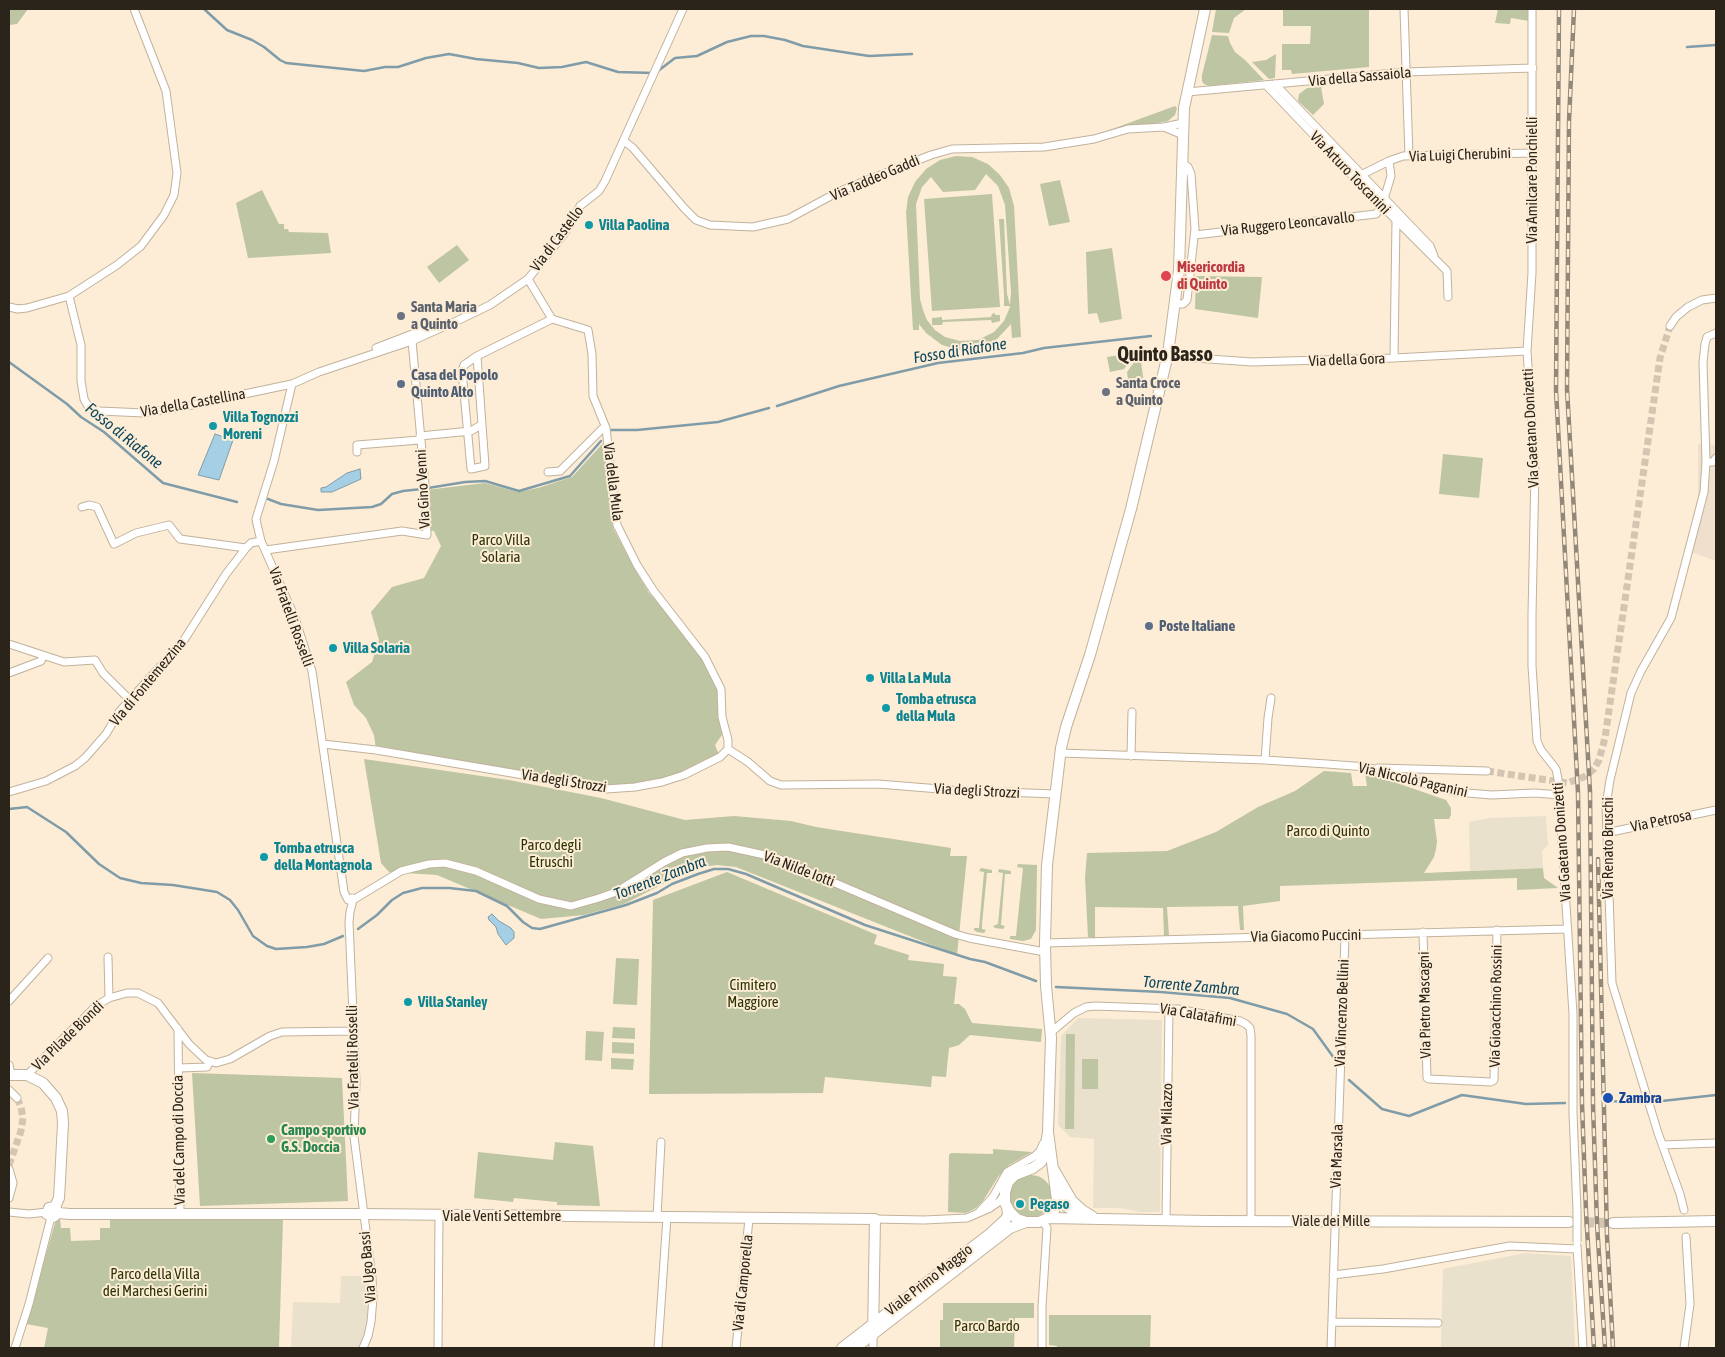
<!DOCTYPE html>
<html>
<head>
<meta charset="utf-8">
<style>
  body { margin:0 }
  #map { position:relative; width:1725px; height:1357px; overflow:hidden; background:#fdedd6; font-family:"Asap Condensed",sans-serif }
  canvas { display:block }
  .frame { position:absolute; inset:0; border:10px solid #2a241b; pointer-events:none }
</style>
</head>
<body>
<div id="map">
<canvas width="1725" height="1357"></canvas>
<div class="frame"></div>
</div>
<script>
const context = document.querySelector('canvas').getContext('2d');
context.lineJoin = 'round';
function paint(path, color) { context.fillStyle = color; context.fill(path, 'evenodd'); }
const toPath = rows => new Path2D(rows.map(r => 'M' + r).join(''));
function trace(path, color, width, dash) { context.strokeStyle = color; context.lineWidth = width; context.lineCap = dash ? 'butt' : 'round'; context.setLineDash(dash || []); context.stroke(path); }
function drawText(font, color, halo, rows, align = 'center') {
  context.font = font + ' "Asap Condensed",sans-serif'; context.lineWidth = 4; context.setLineDash([]); context.textBaseline = 'middle'; context.strokeStyle = halo; context.fillStyle = color; for (const [text, x, y, turn = 0] of rows) {
    context.save(); context.translate(x, y); context.rotate((+turn || 0) * Math.PI / 180); context.textAlign = isNaN(turn) ? turn : align; if (halo) context.strokeText(text, 0, 0); context.fillText(text, 0, 0); context.restore();
  }
}
paint(toPath([
  [1698,444,1716,445,1716,561,1686,550,1698,496]
]), '#efdfcc');
paint(toPath([
  [1546,816,1548,845,1542,851,1543,868,1470,871,1469,822,1490,818],
  [1078,1018,1162,1020,1160,1212,1140,1212,1120,1208,1093,1208,1094,1139,1070,1137,1058,1125,1061,1036],
  [1525,1253,1571,1256,1575,1348,1441,1348,1443,1269],
  [341,1276,367,1276,369,1294,367,1324,359,1348,291,1348,293,1302,340,1303]
]), '#eae1cc');
paint(toPath([
  [9,9,28,9,17,24,9,25],
  [1216,9,1246,9,1234,18,1229,33,1212,32],
  [1283,9,1369,9,1369,67,1292,74,1291,70,1282,70,1282,44,1310,44,1311,26,1283,26],
  [1498,9,1530,9,1529,21,1511,18,1510,24,1495,23],
  [1212,35,1228,36,1230,43,1235,52,1245,60,1264,80,1209,86,1204,84,1202,81,1202,75],
  [1276,54,1275,78,1269,79,1252,62,1266,60],
  [1321,87,1324,104,1313,115,1298,101,1299,94,1307,88],
  [1175,106,1177,108,1175,115,1168,121,1082,138,1104,132],
  [956,156,972,157,988,164,1000,175,1009,188,1014,206,1021,337,1012,338,1011,324,997,339,979,348,960,350,942,345,926,333,919,324,919,330,913,330,906,212,908,197,915,182,926,169,940,160],
  [986,174,998,186,1005,205,1011,292,1010,305,1007,294,1004,219,999,219,1004,295,1004,306,1009,306,1010,307,1004,321,994,332,978,340,960,341,945,337,935,330,927,320,923,310,920,299,916,204,922,187,931,177,943,192,975,190],
  [1060,180,1070,222,1049,226,1040,184],
  [262,190,279,224,284,224,284,229,288,229,289,232,328,233,331,253,248,258,236,203],
  [992,194,1000,307,932,311,924,199],
  [457,245,469,260,439,283,427,267],
  [1112,248,1122,319,1100,323,1097,313,1088,314,1086,252],
  [1196,276,1262,277,1258,318,1195,309],
  [995,313,995,315,1000,315,1000,321,992,323,991,320,943,322,942,325,932,325,932,318,942,317,942,320,991,317,992,314],
  [1137,352,1124,369,1110,372,1107,357],
  [1140,354,1144,384,1129,386,1127,372],
  [605,441,607,447,608,490,613,528,634,568,649,593,679,625,703,658,719,691,724,732,715,745,720,757,662,782,606,789,376,750,374,735,366,718,354,705,346,682,372,662,379,640,371,612,392,587,424,578,441,546,434,531,429,530,426,490,485,483,518,492,538,488,572,477],
  [1443,454,1483,458,1479,498,1439,494],
  [364,759,509,780,601,798,685,820,734,816,791,821,816,827,951,848,950,856,967,856,957,955,736,867,717,865,694,868,624,904,584,915,541,919,437,875,389,872,381,863],
  [1324,771,1351,773,1353,786,1367,786,1365,774,1371,774,1446,800,1451,808,1451,815,1449,819,1434,819,1437,841,1436,849,1434,857,1424,873,1543,868,1544,878,1558,888,1517,890,1517,878,1280,886,1280,901,1243,906,1244,930,1240,930,1238,906,1167,907,1169,936,1164,936,1163,908,1095,907,1095,938,1088,937,1085,878,1087,853,1167,851,1216,832,1258,807,1295,791],
  [1018,864,1037,865,1036,930,1031,939,1023,941,1010,939,1010,936,1016,936,1023,868,1017,867],
  [981,868,992,870,992,873,987,873,982,924,982,929,986,930,984,933,977,932,974,930,974,928,979,928,984,872,979,871],
  [999,869,1011,871,1011,874,1005,874,1001,925,1005,926,1003,929,995,928,993,926,998,924,1003,873,998,872],
  [727,872,877,935,874,944,909,955,908,960,944,964,943,976,957,977,954,1004,959,1004,965,1009,972,1023,1042,1029,1041,1042,970,1035,959,1045,949,1048,946,1077,932,1076,931,1087,825,1077,823,1093,649,1094,653,900],
  [616,958,639,959,637,1005,613,1004],
  [613,1027,635,1028,635,1039,612,1038],
  [586,1031,604,1032,602,1061,585,1060],
  [1066,1034,1075,1034,1074,1129,1065,1129],
  [612,1042,634,1043,634,1054,612,1053],
  [611,1058,634,1059,633,1070,611,1069],
  [1082,1059,1098,1059,1098,1089,1082,1089],
  [192,1073,342,1078,348,1201,200,1206],
  [555,1142,593,1146,600,1206,557,1205,557,1202,514,1198,513,1202,474,1198,478,1152,553,1160],
  [993,1149,1032,1152,1009,1165,998,1177,983,1201,976,1208,966,1213,948,1212,949,1155,951,1153,993,1154],
  '1010 1196a21 21 0 1 1 42 0a21 21 0 1 1-42 0Z',
  [110,1218,283,1219,279,1348,44,1348,48,1328,26,1324,55,1223,57,1219,60,1219,61,1228,70,1228,71,1241,100,1240,100,1228,110,1228],
  [943,1303,1034,1303,1034,1318,1015,1318,1014,1348,940,1348,940,1320,943,1320],
  [1049,1315,1151,1315,1150,1348,1057,1348,1057,1346,1049,1345]
]), '#bdc5a2');
const water = toPath([
  [215,434,233,440,219,480,198,475,215,434],
  [360,469,361,479,332,492,321,492,321,488,326,487,347,473,360,469],
  [492,914,499,921,511,928,514,932,514,938,506,945,498,934,496,927,489,920,488,917,492,914]
]);
paint(water, '#a4cfe5');
trace(water, '#7f9ca8', 1);
trace(toPath([
  [204,9,227,30,252,40,264,47,280,60,286,63,364,71,385,67,398,67,426,58,449,54,476,59,518,63,539,68,562,67,586,62,618,72,653,73],
  [1687,47,1716,45],
  [658,71,675,58,697,56,727,42,751,36,764,36,785,40,803,46,869,56,912,54],
  [9,362,67,404,81,417,104,432,163,483,237,502],
  [777,406,839,386,938,363,1023,353,1044,348,1151,336],
  [608,430,637,430,718,422,769,408],
  [268,499,281,504,318,510,372,507,381,504,392,494,403,491,422,489,465,482,485,481,519,491,570,476,601,441],
  [9,809,27,807,66,832,99,864,120,878,141,883,173,885,217,892,230,900,238,910,253,936,267,946,276,949,307,947,324,944,343,936],
  [358,929,377,915,392,900,403,893,422,888,449,888,476,891,507,906,523,922,532,928,540,929,626,905,657,893,672,884,698,874,714,869,728,869,746,874,865,925,970,959,985,962,1036,981],
  [1056,987,1161,992,1230,998,1287,1014,1313,1029,1334,1058],
  [1349,1080,1382,1109,1409,1116,1462,1095,1526,1104,1565,1103],
  [1610,1101,1644,1103,1716,1095]
]), '#7f9ca8', 2.5);
trace(toPath([
  [1487,771,1567,783,1584,777,1594,769,1599,760,1605,738,1660,358,1670,326],
  [9,1165,21,1131,23,1118,21,1107,17,1098]
]), '#d3c5b1', 7, [7, 3.5]);
trace(toPath([
  [1569,1222,1613,1223]
]), '#d3c5b1', 10, [10, 5]);
const street = toPath([
  [1404,9,1409,156],
  [1532,9,1532,273,1527,351,1535,471,1532,615,1532,666,1537,741,1541,750,1556,769,1558,779,1573,1014,1573,1113,1577,1211],
  [1275,84,1430,246,1434,256],
  [1266,85,1366,190,1447,271,1448,297],
  [1187,92,1406,72,1533,68],
  [1164,127,1183,135],
  [624,141,633,148,684,208,696,220,710,225,753,227,788,219,840,191,931,155,952,149,1044,147,1094,139,1128,129,1164,127,1183,123],
  [1389,161,1403,156,1532,153],
  [1195,235,1376,214,1382,206,1391,176,1389,161,1361,175],
  [528,279,552,319,588,330,592,354,593,396,606,428,617,525,637,565,653,590,705,657,721,689,722,717,728,740,728,749],
  [69,296,81,345,81,381,84,399,89,408,100,411,144,413,187,406,292,384,319,372,412,341,461,319,490,305,528,279,564,234,580,206,599,191,605,181,683,9],
  [1174,304,1183,304,1187,300,1195,229,1191,174,1188,167,1182,163],
  [9,307,18,309,27,308,69,296,117,265,141,246,164,215,174,195,177,173,166,91,134,9],
  [1670,326,1676,317,1688,307,1702,300,1716,298],
  [376,348,433,326],
  [1168,354,1181,357,1252,362,1394,358,1527,351],
  [477,356,485,466,471,469,462,371,464,365,477,356,552,319],
  [1394,358,1396,220],
  [292,384,274,461,256,519,257,524,261,541,295,618,312,671,344,892,348,900,353,900],
  [420,436,471,431,481,425],
  [357,452,357,445,420,440],
  [1706,462,1713,462,1716,458],
  [548,472,560,471,602,429,606,428],
  [82,507,89,505,97,507,114,544,136,533,169,525,180,539,246,548],
  [266,550,402,531,427,535,425,484,412,341],
  [9,644,64,662,95,660,103,673,130,700],
  [9,673,41,661,43,656],
  [323,744,376,750,606,789,635,787,662,782,684,775,720,757,728,749],
  [728,749,748,762,770,781,781,785,878,784,952,790,1055,794],
  [1061,753,1265,760,1327,764,1367,767,1455,792,1492,795,1535,793,1560,795],
  [1131,756,1132,712],
  [1265,760,1268,718,1271,698],
  [1378,768,1487,771],
  [9,792,46,781,75,766,85,758,106,734,119,712,184,640,226,574,246,548,251,543,261,541],
  [1606,833,1716,810],
  [352,898,353,900,350,912,349,922,356,1082,354,1137,372,1277,373,1298,371,1322,368,1336,363,1348],
  [353,900,401,871,429,864,445,863,476,871,539,899,571,906,599,898,616,892,664,862,682,853,707,848,728,847,774,857,955,934,969,938,1045,952],
  [1423,932,1427,1078,1429,1079,1491,1082,1494,1080,1497,930],
  [1045,943,1567,929],
  [108,957,109,998],
  [9,1001,48,958],
  [178,1029,180,1213],
  [1050,1033,1074,1013,1086,1007,1095,1006,1178,1009,1240,1021,1246,1024,1250,1028,1251,1036,1251,1221],
  [9,1065,11,1075],
  [179,1068,207,1067,210,1061],
  [27,1075,96,1006,109,998,127,993,138,993,158,1003,189,1044,206,1060,216,1063,230,1059,270,1036,282,1032,353,1031],
  [9,1090,17,1098],
  [1662,1145,1716,1143],
  [9,1169,13,1183,9,1198],
  [1684,1210,1680,1194,1658,1133,1612,983,1606,806,1610,780,1631,693,1641,671,1671,618,1704,492,1706,462,1703,362,1705,344,1707,337,1716,333],
  [980,1211,993,1197,1007,1172,1035,1156,1040,1151,1043,1144],
  [9,1212,29,1214,47,1212],
  [657,1217,661,1142],
  [875,1219,924,1220,967,1218,990,1208,1000,1201,1005,1193],
  [1166,1220,1169,1007],
  [1577,1246,1583,1348],
  [1333,1275,1383,1269,1510,1246,1577,1249],
  [1332,1322,1438,1323],
  [873,1335,873,1348],
  [15,1348,29,1304,51,1217],
  [438,1348,439,1215],
  [658,1348,667,1217],
  [736,1348,749,1219],
  [1042,1348,1042,1307,1047,1228,1043,1221],
  [1331,1348,1345,936],
  [1684,1348,1690,1304,1686,1237]
]);
const secondary = toPath([
  [9,1075,27,1075,43,1083,56,1098,62,1111,63,1123,60,1181,59,1198,55,1207,58,1213],
  [1048,1132,1044,1155,1041,1162,1033,1168,1015,1175,1008,1182,1005,1192,1005,1203,1010,1212,1017,1219,1026,1222,1039,1222,1048,1218,1054,1211,1057,1200,1048,1132,1051,1038,1046,986,1045,943,1047,865,1061,748,1066,727,1090,655,1131,509,1168,354,1179,270,1184,108,1205,9],
  [1054,1170,1072,1201,1082,1210,1093,1217],
  [1057,1195,1067,1207,1083,1216],
  [55,1207,49,1208,47,1214,53,1217,58,1213],
  [58,1213,70,1214,363,1214,875,1219,873,1335],
  [1048,1218,1207,1221,1569,1222],
  [1613,1223,1716,1221],
  [842,1348,991,1233,1006,1219,1008,1215,1007,1207],
  [855,1348,1010,1228,1026,1222]
]);
trace(street, '#c1b29c', 9);
trace(secondary, '#c1b29c', 12);
trace(street, '#fff', 7);
trace(secondary, '#fff', 10);
const rail = toPath([
  [1559,9,1556,390,1578,793,1582,1104,1586,1211,1594,1348],
  [1574,9,1569,121,1567,389,1590,792,1593,1105,1597,1224,1605,1348],
  [1598,859,1607,1236,1613,1348]
]);
trace(rail, '#938878', 4.5);
trace(rail, '#fdedd6', 2.5, [8]);
const streetBridge = toPath([
  [1577,1211,1577,1242]
]);
trace(streetBridge, '#c1b29c', 9, []);
trace(streetBridge, '#fff', 7);
for (const [x, y, r, color] of [
  [589,225,5,"#0f9aa8"],
  [1166,276,6,"#e0444e"],
  [401,316,5,"#6b7280"],
  [401,384,5,"#5c6f8a"],
  [1106,392,5,"#6b7280"],
  [213,426,5,"#0f9aa8"],
  [1149,626,5,"#5c6f8a"],
  [333,648,5,"#0f9aa8"],
  [870,678,5,"#0f9aa8"],
  [886,708,5,"#0f9aa8"],
  [264,857,5,"#0f9aa8"],
  [408,1002,5,"#0f9aa8"],
  [1608,1098,6,"#1a4fb4"],
  [271,1139,5,"#2e9e5b"],
  [1020,1204,5,"#0f9aa8"]
]) { const dot = new Path2D(); dot.arc(x, y, r, 0, 2 * Math.PI); context.fillStyle = color; context.fill(dot); trace(dot, '#fdedd6', 2); }
drawText('15px', '#2a241b', '#fdedd6', [
  ["Via della Sassaiola",1360,77,-5],
  ["Via Luigi Cherubini",1460,155,-2],
  ["Via Arturo Toscanini",1350,173,46],
  ["Via Taddeo Gaddi",875,178,-23],
  ["Via Amilcare Ponchielli",1532,180,-90],
  ["Via Ruggero Leoncavallo",1288,224,-6],
  ["Via di Castello",557,239,-53],
  ["Via della Gora",1347,360,-2],
  ["Via della Castellina",193,403,-10],
  ["Via Gaetano Donizetti",1531,428,-93],
  ["Via della Mula",613,482,83],
  ["Via Gino Venni",423,489,-93],
  ["Via Fratelli Rosselli",291,617,70],
  ["Via di Fontemezzina",148,682,-50],
  ["Via Niccolò Paganini",1413,780,13],
  ["Via degli Strozzi",564,781,9],
  ["Via degli Strozzi",977,791,3],
  ["Via Petrosa",1661,821,-12],
  ["Via Gaetano Donizetti",1562,842,-94],
  ["Via Renato Bruschi",1608,848,-90],
  ["Via Nilde Iotti",799,869,21],
  ["Via Giacomo Puccini",1306,936,-1],
  ["Via Pietro Mascagni",1425,1005,-91],
  ["Via Gioacchino Rossini",1496,1006,-89],
  ["Via Vincenzo Bellini",1342,1013,-88],
  ["Via Calatafimi",1198,1015,10],
  ["Via Pilade Biondi",68,1036,-44],
  ["Via Fratelli Rosselli",353,1057,-91],
  ["Via Milazzo",1167,1114,-89],
  ["Via del Campo di Doccia",179,1140,-91],
  ["Via Marsala",1337,1156,-88],
  ["Viale Venti Settembre",502,1216],
  ["Viale dei Mille",1331,1221],
  ["Via Ugo Bassi",368,1267,-95],
  ["Viale Primo Maggio",929,1280,-38],
  ["Via di Camporella",743,1283,-84]
]);
drawText('bold 15px', '#0d838f', '#fdedd6', [
  ["Villa Paolina",599,225],
  ["Villa Tognozzi",223,417],
  ["Moreni",223,434],
  ["Villa Solaria",343,648],
  ["Villa La Mula",880,678],
  ["Tomba etrusca",896,699],
  ["della Mula",896,716],
  ["Tomba etrusca",274,848],
  ["della Montagnola",274,865],
  ["Villa Stanley",418,1002],
  ["Pegaso",1030,1204]
], 'left');
drawText('bold 15px', '#be3a42', '#fdedd6', [
  ["Misericordia",1177,267],
  ["di Quinto",1177,284]
], 'left');
drawText('bold 15px', '#5b616d', '#fdedd6', [
  ["Santa Maria",411,307],
  ["a Quinto",411,324],
  ["Santa Croce",1116,383],
  ["a Quinto",1116,400]
], 'left');
drawText('bold 15px', '#4e5e75', '#fdedd6', [
  ["Casa del Popolo",411,375],
  ["Quinto Alto",411,392],
  ["Poste Italiane",1159,626]
], 'left');
drawText('15px', '#2d3404', '#fdedd6', [
  ["Parco Villa",501,540],
  ["Solaria",501,557],
  ["Parco di Quinto",1328,831],
  ["Parco degli",551,845],
  ["Etruschi",551,862],
  ["Cimitero",753,985],
  ["Maggiore",753,1002],
  ["Parco della Villa",155,1274],
  ["dei Marchesi Gerini",155,1291],
  ["Parco Bardo",987,1326]
]);
drawText('bold 15px', '#164399', '#fdedd6', [
  ["Zambra",1619,1098]
], 'left');
drawText('bold 15px', '#27864d', '#fdedd6', [
  ["Campo sportivo",281,1130],
  ["G.S. Doccia",281,1147]
], 'left');
drawText('italic 16px', '#0d475e', '#fdedd6', [
  ["Fosso di Riafone",960,351,-9],
  ["Fosso di Riafone",124,436,39],
  ["Torrente Zambra",660,878,-21],
  ["Torrente Zambra",1191,986,5]
]);
drawText('bold 20px', '#2a241b', '#fdedd6', [
  ["Quinto Basso",1165,355]
]);
</script>
</body>
</html>
